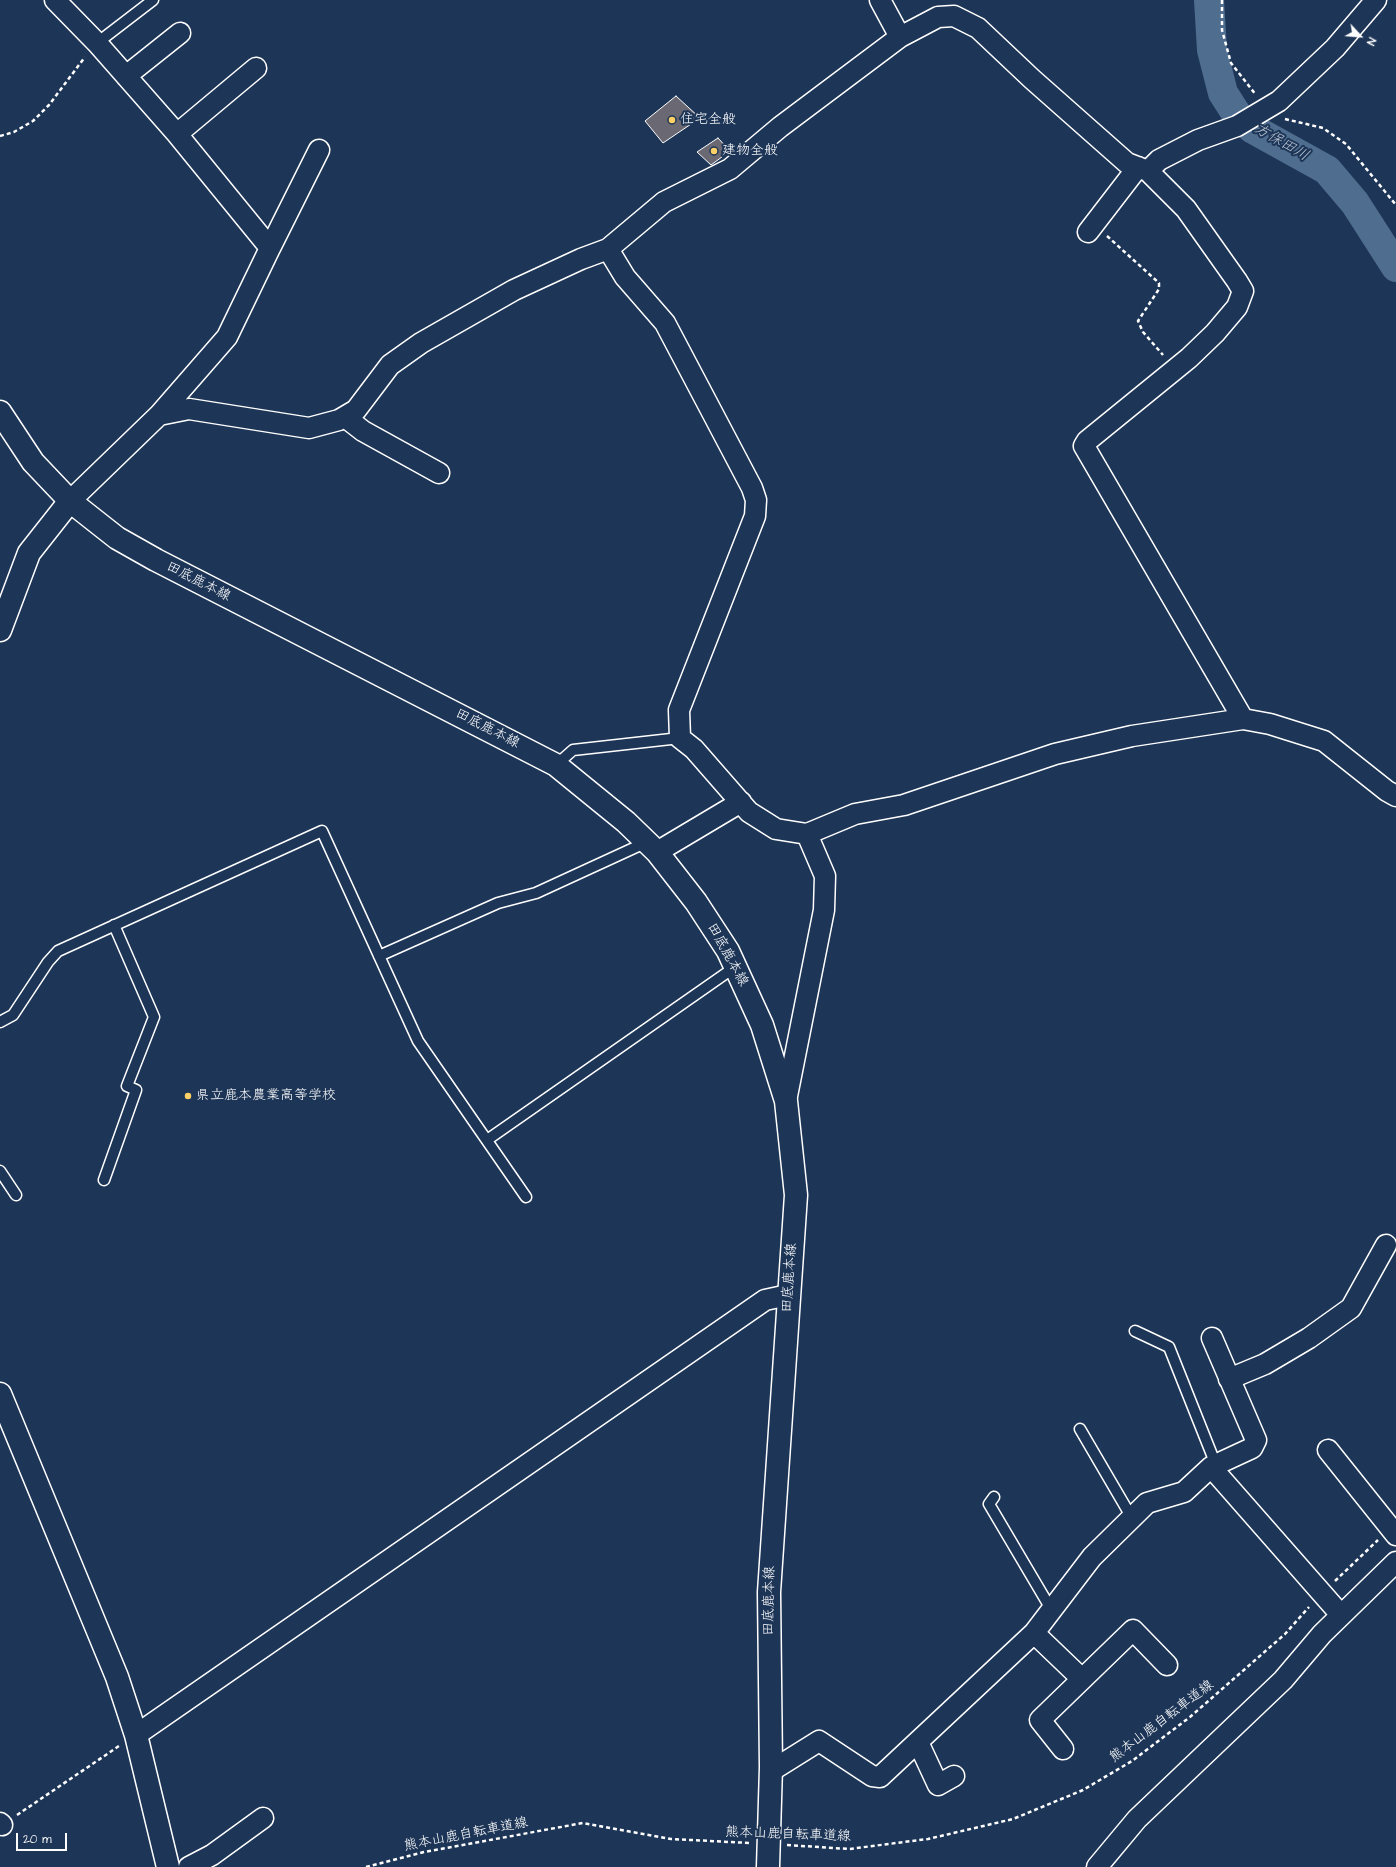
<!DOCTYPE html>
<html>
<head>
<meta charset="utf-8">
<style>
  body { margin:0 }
  #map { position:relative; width:1396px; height:1867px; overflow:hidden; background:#1d3557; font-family:"Architects Daughter",sans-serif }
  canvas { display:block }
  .north { position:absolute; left:1340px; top:16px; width:40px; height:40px; -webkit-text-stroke:3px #1d3557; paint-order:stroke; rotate:116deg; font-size:11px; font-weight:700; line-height:16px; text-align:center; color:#fff }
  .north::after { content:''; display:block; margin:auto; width:14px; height:18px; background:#fff; clip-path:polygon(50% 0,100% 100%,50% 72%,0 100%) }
  .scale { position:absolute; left:16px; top:1833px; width:51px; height:18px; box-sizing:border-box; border:2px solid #fff; border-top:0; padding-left:5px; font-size:12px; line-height:14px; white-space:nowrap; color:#fff; -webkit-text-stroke:3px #1d3557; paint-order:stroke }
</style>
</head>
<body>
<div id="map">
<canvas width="1396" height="1867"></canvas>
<div class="north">N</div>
<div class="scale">20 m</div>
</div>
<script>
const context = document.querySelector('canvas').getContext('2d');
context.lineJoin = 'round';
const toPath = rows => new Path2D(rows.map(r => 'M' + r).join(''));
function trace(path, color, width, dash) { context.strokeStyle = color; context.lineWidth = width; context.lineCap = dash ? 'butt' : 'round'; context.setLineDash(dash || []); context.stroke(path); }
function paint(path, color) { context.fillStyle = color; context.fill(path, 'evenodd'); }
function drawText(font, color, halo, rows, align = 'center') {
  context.font = font + ' "Architects Daughter","Klee One",sans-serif'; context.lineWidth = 4; context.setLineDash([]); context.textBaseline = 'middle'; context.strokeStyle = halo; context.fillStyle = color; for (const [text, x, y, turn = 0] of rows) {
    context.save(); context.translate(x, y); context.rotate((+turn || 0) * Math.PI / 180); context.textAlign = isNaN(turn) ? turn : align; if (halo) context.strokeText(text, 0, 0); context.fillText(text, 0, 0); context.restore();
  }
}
trace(toPath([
  [1209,0,1212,50,1223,93,1239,118,1253,129,1327,170,1355,203,1396,267]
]), '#4f6d8f', 30);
const building = toPath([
  [676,96,700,118,663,143,645,121,676,96],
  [718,138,730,151,711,165,697,152,718,138]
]);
paint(building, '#6a6973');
trace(building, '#fff', 1);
const service = toPath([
  [97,43,153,0],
  [556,765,573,750,680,738],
  [379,956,498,903,536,893,647,842],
  [0,1022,13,1015,48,962,58,951,322,831,418,1041,526,1197],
  [487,1140,735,967],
  [0,1171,16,1195],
  [104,1180,136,1090,127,1086,154,1017,114,925],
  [1135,1331,1169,1347,1216,1465],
  [1080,1429,1132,1518],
  [994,1497,989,1504,1051,1609]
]);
const minor = toPath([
  [55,0,97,43,177,134,270,248,227,337,159,415,70,501],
  [880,0,900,37],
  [126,76,180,33],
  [177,134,256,68],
  [1148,171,1159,160,1198,140,1237,126,1279,101,1335,48,1376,0],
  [1088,232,1138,167],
  [270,248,319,150],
  [608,249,625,277,665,323,752,488,756,500,755,516,679,710,680,738,694,749,749,812,776,829,807,834,855,814,904,805,1055,754,1132,736,1243,719,1270,724,1324,741,1387,791,1396,796],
  [159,415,189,409,309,428,339,420,356,410,390,365,421,343,514,290,581,259,608,249,664,202,730,169,780,127,900,37,938,17,954,16,978,28,1032,79,1127,163,1148,171,1186,209,1237,281,1243,291,1237,307,1215,333,1189,358,1087,441,1084,446,1243,719],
  [345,417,363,431,439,473],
  [657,852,741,802],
  [786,1101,824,910,825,876,807,834],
  [1229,1379,1265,1364,1309,1338,1351,1308,1386,1245],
  [1328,1450,1396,1535],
  [1211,1467,1341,1615],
  [1034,1633,1081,1678],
  [136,1735,765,1300,788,1295],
  [918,1742,938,1785,954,1776],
  [1063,1749,1040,1720,1133,1630,1167,1665],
  [771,1771,819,1741,872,1776,880,1777,1034,1633,1092,1557,1147,1503,1184,1492,1211,1467,1252,1448,1256,1440,1212,1338],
  [0,1823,2,1825],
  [189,1867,212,1855,263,1818],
  [1097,1867,1137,1819,1283,1680,1322,1634,1396,1562]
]);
const tertiary = toPath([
  [0,630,29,553,70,501],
  [0,1394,117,1677,136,1735,168,1867]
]);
const secondary = toPath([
  [0,412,33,462,70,501,117,538,156,560,556,765,626,822,657,852,696,902,728,951,762,1025,786,1101,796,1195,769,1592,771,1767,768,1867]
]);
trace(service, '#fff', 13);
trace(minor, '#fff', 23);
trace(tertiary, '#fff', 25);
trace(secondary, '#fff', 25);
trace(toPath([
  [1222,0,1222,30,1231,63,1256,95],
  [1285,119,1323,128,1346,144,1396,205],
  [0,136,14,132,33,121,49,105,85,57],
  [1107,236,1159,283,1159,289,1138,321,1143,332,1163,355],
  [1335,1581,1378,1540],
  [17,1815,119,1746],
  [787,1845,849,1849,928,1839,1013,1819,1083,1790,1132,1761,1190,1717,1285,1634,1309,1607],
  [366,1867,424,1852,583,1823,671,1839,750,1843]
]), '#fff', 2.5, [4, 3]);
trace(service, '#1d3557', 10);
trace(minor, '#1d3557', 20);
trace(tertiary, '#1d3557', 22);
trace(secondary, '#1d3557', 22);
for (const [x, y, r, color] of [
  [672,120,4,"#ffd166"],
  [714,151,4,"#ffd166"],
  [188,1096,4,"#ffd166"]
]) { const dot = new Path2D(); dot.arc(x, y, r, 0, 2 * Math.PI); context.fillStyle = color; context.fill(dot); trace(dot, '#1d3557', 1.5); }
drawText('14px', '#fff', '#1d3557', [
  ["住宅全般",680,120],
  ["建物全般",722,151],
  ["県立鹿本農業高等学校",196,1096]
], 'left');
drawText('14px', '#fff', '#1d3557', [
  ["田底鹿本線",198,582,27],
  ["田底鹿本線",487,729,27],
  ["田底鹿本線",727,955,61],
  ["田底鹿本線",790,1278,-86],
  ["田底鹿本線",770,1601,-89],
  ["熊本山鹿自転車道線",1162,1722,-37],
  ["熊本山鹿自転車道線",466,1835,-11],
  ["熊本山鹿自転車道線",788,1835,2]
]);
drawText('italic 15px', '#b9c5d2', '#1d3557', [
  ["方保田川",1281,143,30]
]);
</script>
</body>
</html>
